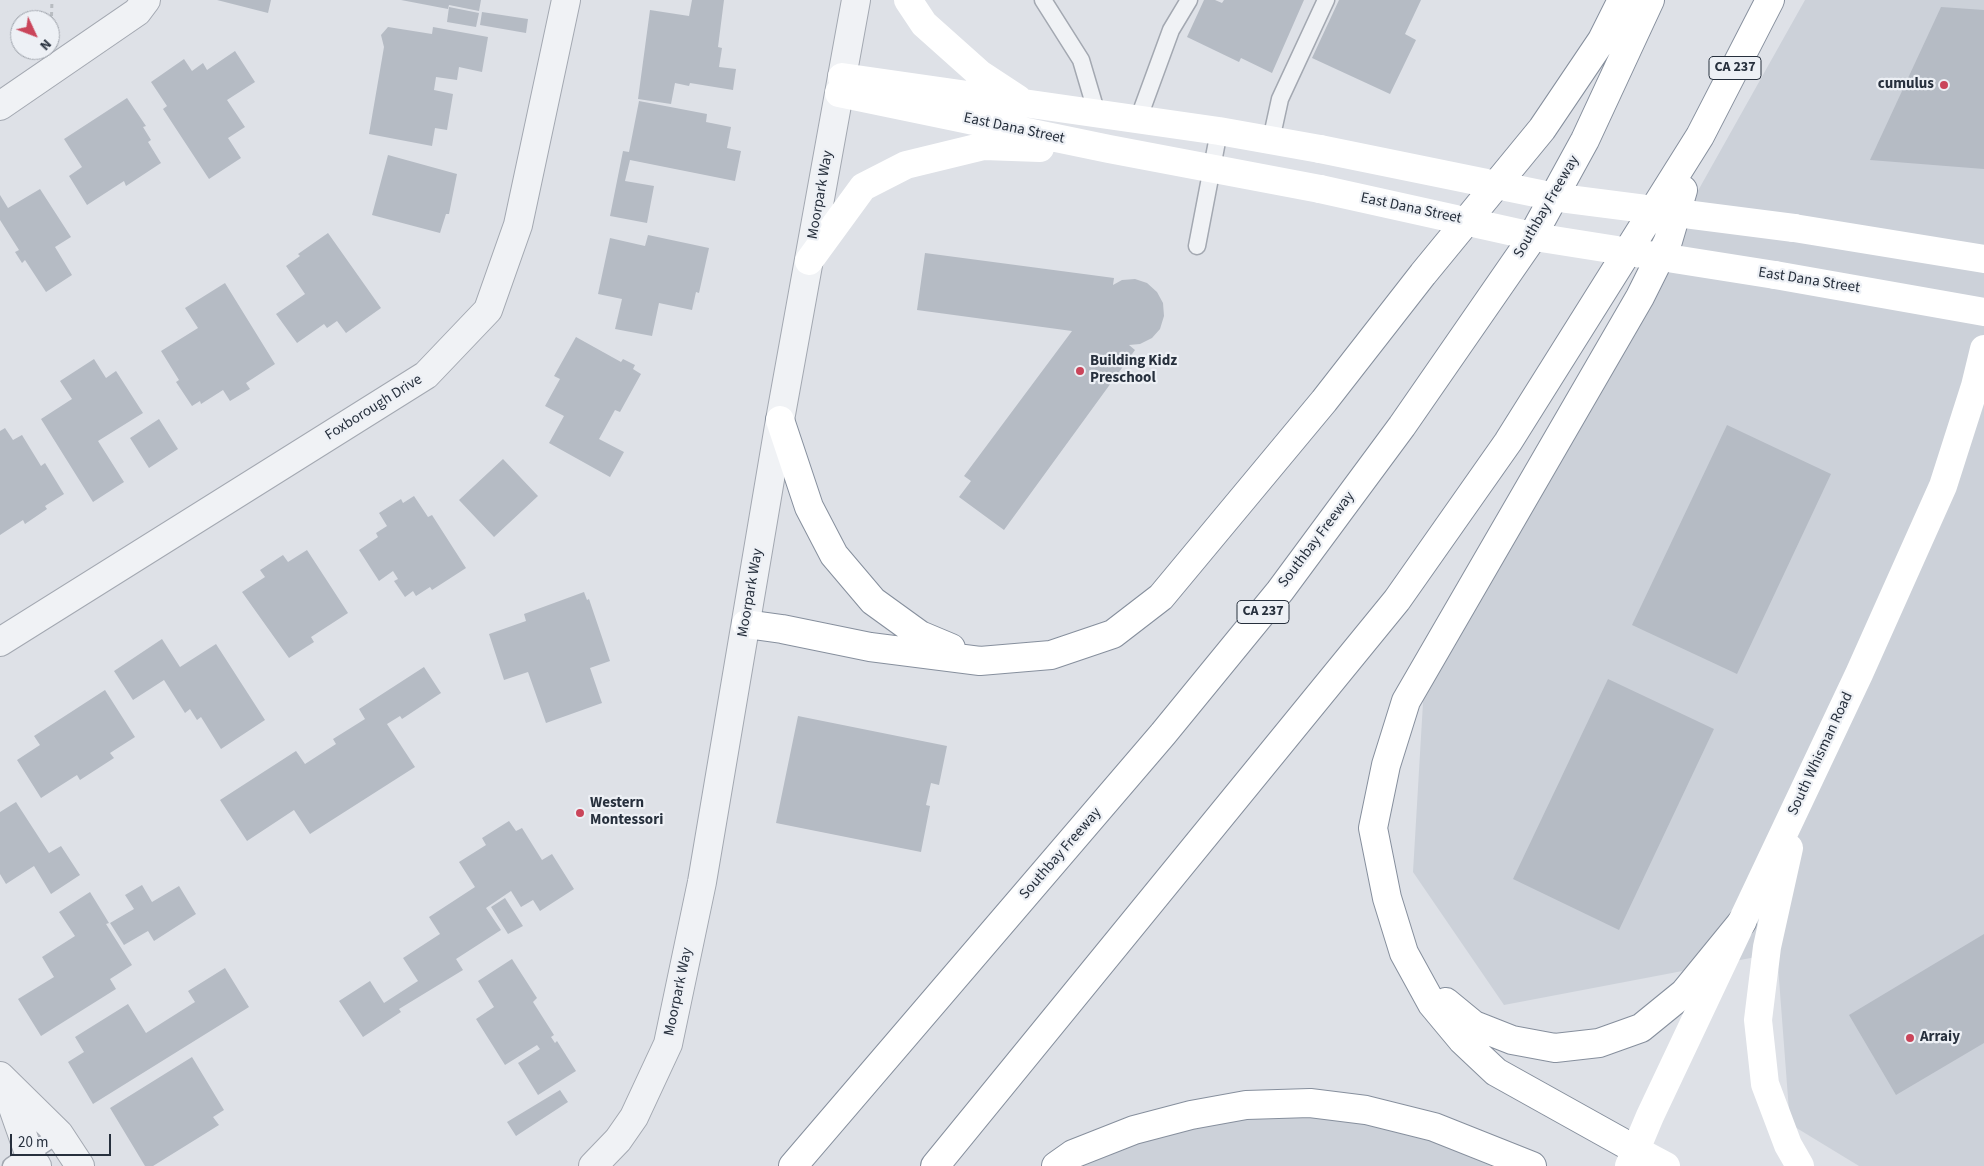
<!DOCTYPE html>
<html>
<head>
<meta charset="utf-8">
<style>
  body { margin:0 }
  #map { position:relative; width:1984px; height:1166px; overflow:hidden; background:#dee1e7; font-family:"Source Sans 3",sans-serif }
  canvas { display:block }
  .north { position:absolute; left:10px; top:10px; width:50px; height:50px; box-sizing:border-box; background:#edf0f5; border:1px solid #9ea3ab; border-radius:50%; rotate:133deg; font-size:14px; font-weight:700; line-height:20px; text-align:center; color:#27303d }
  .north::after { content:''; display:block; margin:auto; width:18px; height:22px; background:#ca455a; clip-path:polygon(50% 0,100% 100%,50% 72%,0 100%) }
  .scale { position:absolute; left:10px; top:1134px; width:101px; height:22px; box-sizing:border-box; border:2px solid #27303d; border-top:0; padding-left:6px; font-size:15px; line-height:18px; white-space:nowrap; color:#27303d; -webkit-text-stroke:4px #edf0f5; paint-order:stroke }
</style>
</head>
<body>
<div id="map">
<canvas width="1984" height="1166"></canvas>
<div class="north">N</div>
<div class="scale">20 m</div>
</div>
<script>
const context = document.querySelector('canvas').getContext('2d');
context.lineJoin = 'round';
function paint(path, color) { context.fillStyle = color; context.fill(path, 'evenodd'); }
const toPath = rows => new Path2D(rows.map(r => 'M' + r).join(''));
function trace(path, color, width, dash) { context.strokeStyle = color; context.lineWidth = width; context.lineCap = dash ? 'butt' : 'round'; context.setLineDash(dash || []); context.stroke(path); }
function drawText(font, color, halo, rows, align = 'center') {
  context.font = font + ' "Source Sans 3",sans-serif'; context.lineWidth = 4.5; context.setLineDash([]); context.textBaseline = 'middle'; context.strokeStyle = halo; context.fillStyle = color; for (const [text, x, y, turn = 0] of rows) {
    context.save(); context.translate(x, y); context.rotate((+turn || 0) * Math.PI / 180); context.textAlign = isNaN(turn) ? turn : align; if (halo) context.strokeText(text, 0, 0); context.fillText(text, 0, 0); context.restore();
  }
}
paint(toPath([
  [1805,0,1984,0,1984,1166,1859,1166,1790,1124,1777,953,1504,1005,1413,872,1425,669,1571,417],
  [1310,1103,1532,1166,1056,1166,1073,1154]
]), '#ccd1d9');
paint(toPath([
  [217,0,271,0,268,13],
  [401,0,481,0,479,11,449,5,448,9],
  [692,0,724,0,718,47,722,48,719,67,736,69,733,90,690,83,689,86,675,83,671,104,638,99,650,10,689,16],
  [1204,0,1215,0,1222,3,1224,0,1304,0,1272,73,1241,58,1239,62,1187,37],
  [1339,0,1421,0,1405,34,1416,40,1390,94,1312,58],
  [449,7,479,13,476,27,447,22],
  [1941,7,1984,10,1984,169,1870,160],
  [482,12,528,19,526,33,480,25],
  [388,27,432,34,433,27,488,37,482,72,459,67,457,80,436,77,434,90,453,94,447,130,435,128,432,146,369,134,384,47,381,35],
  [235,51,255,82,227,100,245,127,228,138,241,158,209,179,163,109,167,106,151,82,184,59,192,71,203,63,207,70],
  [127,98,146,126,143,127,151,140,148,142,161,163,126,186,124,181,87,205,69,176,82,167,64,139],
  [639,101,707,114,706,122,731,127,727,148,741,151,735,181,630,160,625,181,654,186,647,223,610,216,623,151,629,152],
  [388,155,457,174,449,214,446,214,440,233,372,215],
  [40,189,71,237,55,247,72,275,46,292,25,260,22,263,15,252,19,250,0,220,0,195,8,208],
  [328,233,381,308,346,333,337,321,327,328,324,324,297,343,276,314,305,294,286,266,300,256,298,254],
  [648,235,709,248,699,293,696,292,692,310,659,303,652,336,615,329,622,299,598,294,610,238,645,246],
  [925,253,1114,278,1113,285,1122,280,1135,279,1147,283,1157,292,1163,303,1164,316,1160,329,1152,338,1140,344,1129,345,1135,350,1004,530,959,497,971,481,964,476,1072,331,917,310],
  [225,283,275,364,246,383,250,389,230,401,223,390,201,404,200,401,192,406,176,382,179,380,161,351,198,328,185,308],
  [576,337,621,362,623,359,635,365,633,369,641,374,620,412,615,410,599,439,624,452,610,477,549,443,564,416,545,406,560,379,554,376],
  [94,359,106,378,116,371,143,413,98,441,124,482,93,502,41,419,72,399,60,381],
  [159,419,178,449,149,468,130,438],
  [1727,425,1831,474,1737,674,1632,625],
  [5,428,13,440,22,435,41,466,45,463,64,494,45,506,47,509,25,524,23,520,0,535,0,431],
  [503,459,538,496,494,537,459,500],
  [414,496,428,517,432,515,466,568,432,590,430,587,416,596,413,591,405,597,394,581,398,579,393,571,379,581,359,550,378,537,376,533,387,526,379,513,401,499,403,503],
  [307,550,348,613,311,637,314,642,289,658,242,592,265,577,260,570,283,555,288,562],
  [584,592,587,600,589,599,610,661,590,668,602,703,546,723,528,672,504,680,489,634,526,621,524,614],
  [162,639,180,667,216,644,265,720,221,749,201,717,197,720,190,709,185,713,164,680,133,700,114,671],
  [424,667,441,693,402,719,400,716,387,724,415,767,310,834,294,810,247,841,220,800,296,751,305,764,336,744,333,739,365,719,359,709],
  [1608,679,1714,729,1619,930,1513,879],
  [105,690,135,737,110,753,114,758,80,780,77,775,41,798,17,760,40,745,34,736],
  [798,716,947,746,939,785,931,783,926,805,930,806,921,852,776,823],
  [16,802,49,853,61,846,80,875,51,894,34,866,6,884,0,874,0,812],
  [509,821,516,831,522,828,542,860,552,854,574,889,540,911,533,900,521,907,511,891,486,908,501,930,456,959,463,970,399,1009,401,1012,363,1037,339,1001,370,981,384,1003,418,981,403,958,440,934,429,917,475,887,459,862,486,845,482,838],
  [142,885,152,902,179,886,196,914,154,941,148,931,124,945,110,923,134,909,125,895],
  [90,892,109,923,106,924,132,965,110,979,116,989,41,1036,18,999,54,977,42,957,75,936,59,912],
  [505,898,523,926,508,934,491,907],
  [1984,934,1984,1043,1896,1095,1849,1015],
  [512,959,537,998,533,1002,554,1035,551,1037,555,1043,557,1041,576,1071,538,1095,518,1063,540,1049,537,1045,505,1065,476,1019,494,1007,478,981],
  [225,968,249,1007,93,1104,68,1062,84,1052,75,1037,128,1004,146,1033,195,1002,188,991],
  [192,1057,224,1110,213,1117,219,1125,153,1166,145,1166,110,1108],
  [560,1090,568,1102,516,1136,507,1122]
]), '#b5bbc4');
const service = toPath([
  [1043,0,1081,60,1097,114],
  [1138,120,1171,30,1189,0],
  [1271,140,1280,99,1326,0],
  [1197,246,1219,131],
  [11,1166,59,1134]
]);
const minor = toPath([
  [842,77,856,0],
  [0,106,137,12,146,0],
  [0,642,426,375,488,310,518,225,566,0]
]);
const tertiary = toPath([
  [0,1076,59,1134,80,1166],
  [5,1085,30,1156,37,1166],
  [593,1166,618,1140,634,1117,668,1044,702,882,780,420,842,77]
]);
const motorway = toPath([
  [780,420,809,507,834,555,873,601,920,635,951,648],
  [746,624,782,629,870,647,980,661,1051,655,1113,634,1161,597,1324,401,1423,274,1542,129,1602,40,1622,0],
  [1446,1002,1474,1025,1512,1040,1555,1048,1599,1043,1641,1028,1684,993,1742,922],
  [1636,1150,1496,1072,1462,1040,1432,1004,1404,953,1387,898,1373,828,1386,765,1406,701,1640,297,1668,241,1683,190],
  [793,1166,1163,734,1280,591,1402,426,1528,244,1585,140,1650,0],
  [935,1166,1397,600,1508,442,1700,136,1770,0],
  [1056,1166,1073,1154,1134,1130,1191,1115,1246,1105,1310,1103,1366,1110,1434,1127,1532,1166]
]);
trace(service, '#a3a8b1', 19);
trace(minor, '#a3a8b1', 30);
trace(tertiary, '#a3a8b1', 30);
trace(motorway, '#868f9d', 30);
trace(toPath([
  [51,32,52,0]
]), '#b8bcc1', 3, [4, 4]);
trace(service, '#f0f2f5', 16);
trace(minor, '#f0f2f5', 28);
trace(tertiary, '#f0f2f5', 28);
trace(toPath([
  [908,0,924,24,980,74,1018,99],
  [842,77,1219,131,1320,149],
  [839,93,1109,149,1320,189],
  [1794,228,1984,259],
  [809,261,863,187,906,165,984,146,1040,148],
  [1775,275,1984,312],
  [1789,848,1767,947,1758,1020,1765,1084,1788,1145,1800,1166],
  [1636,1150,1666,1166],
  [1629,1166,1650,1116,1859,674,1943,486,1975,386,1984,349]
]), '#fff', 28);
trace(motorway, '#fff', 28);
trace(toPath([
  [1320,149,1560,198,1794,228],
  [1320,189,1541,238,1775,275]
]), '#fff', 28);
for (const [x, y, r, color] of [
  [1944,85,5,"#ca455a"],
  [1080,371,5,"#ca455a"],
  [580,813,5,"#ca455a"],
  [1910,1038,5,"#ca455a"]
]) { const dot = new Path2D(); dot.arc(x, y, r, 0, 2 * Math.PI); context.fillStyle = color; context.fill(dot); trace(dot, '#edf0f5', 2); }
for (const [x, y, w] of [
  [1735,68,52],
  [1263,612,52]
]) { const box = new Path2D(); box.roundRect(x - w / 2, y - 11.5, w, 23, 4); context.fillStyle = '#edf0f5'; context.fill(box); trace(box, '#27303d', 1); }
drawText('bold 14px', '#27303d', null, [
  ["CA 237",1735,68],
  ["CA 237",1263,612]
]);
drawText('bold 15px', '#27303d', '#edf0f5', [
  ["cumulus",1934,85,"right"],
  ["Building Kidz",1090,362],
  ["Preschool",1090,379],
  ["Western",590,804],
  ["Montessori",590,821],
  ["Arraiy",1920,1038]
], 'left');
drawText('15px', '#27303d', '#edf0f5', [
  ["East Dana Street",1014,129,12],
  ["Moorpark Way",821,195,-80],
  ["Southbay Freeway",1547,207,-60],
  ["East Dana Street",1411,209,12],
  ["East Dana Street",1809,281,9],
  ["Foxborough Drive",374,408,-32],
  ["Southbay Freeway",1317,540,-53],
  ["Moorpark Way",751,593,-80],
  ["South Whisman Road",1821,754,-65],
  ["Southbay Freeway",1061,854,-49],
  ["Moorpark Way",679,992,-78]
]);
</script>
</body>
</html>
